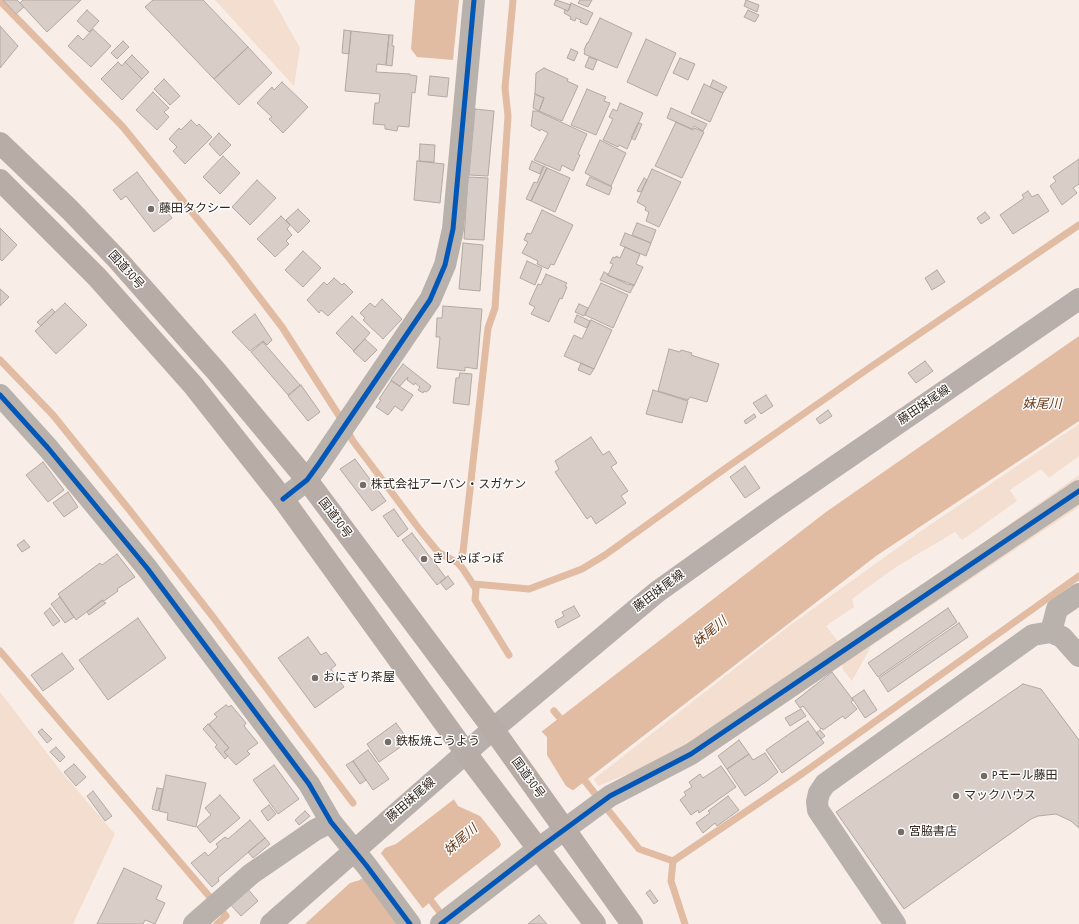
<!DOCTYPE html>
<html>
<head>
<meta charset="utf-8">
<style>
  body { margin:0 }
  canvas { display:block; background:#f8ede7 }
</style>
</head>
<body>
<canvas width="1079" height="924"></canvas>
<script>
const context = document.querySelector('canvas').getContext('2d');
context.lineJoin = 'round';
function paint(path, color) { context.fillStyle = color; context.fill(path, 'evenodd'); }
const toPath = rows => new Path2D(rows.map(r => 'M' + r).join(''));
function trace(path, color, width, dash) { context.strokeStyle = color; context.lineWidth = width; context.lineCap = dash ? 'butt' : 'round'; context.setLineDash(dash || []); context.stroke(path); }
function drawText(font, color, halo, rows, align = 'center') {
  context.font = font + ' "PT Sans Narrow","Noto Sans JP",sans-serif'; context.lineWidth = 3; context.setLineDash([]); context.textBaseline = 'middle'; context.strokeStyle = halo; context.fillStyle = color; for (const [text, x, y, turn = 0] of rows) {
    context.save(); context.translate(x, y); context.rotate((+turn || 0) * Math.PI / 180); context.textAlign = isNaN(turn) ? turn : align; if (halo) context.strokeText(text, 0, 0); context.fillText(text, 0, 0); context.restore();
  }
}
paint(toPath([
  [215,0,273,0,300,48,294,86],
  [1079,424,1079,456,1049,478,1041,469,1010,490,1017,501,962,540,955,532,896,567,852,599,854,607,826,626,840,644,1079,475,1079,481,704,740,667,758,598,786,594,779,789,626,921,531],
  [1079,498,1079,507,871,646,852,681,843,670,842,657],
  [0,692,60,770,115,834,73,924,0,924]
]), '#f4decf');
paint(toPath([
  [415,0,459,0,453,60,417,57,411,49],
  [1079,336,1079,421,876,556,439,894,405,924,305,924,350,883,360,880,385,848,396,844,826,512]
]), '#e1bba2');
paint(toPath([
  [540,730,547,737,547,755,566,786,572,790,577,791,499,850,501,844,497,837,480,816,458,806,453,798],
  [380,852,424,910,408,924,366,880,360,878]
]), '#f8ede7');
trace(toPath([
  [0,1,123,127,230,259,282,327,338,414,353,441,420,530,438,552,458,563,463,569,476,589,475,600,509,655],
  [0,360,53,415,131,512,213,617,353,803],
  [458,563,463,552,488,328,495,308,508,116,505,88,513,0],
  [474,584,529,589,582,569,605,555,723,470,872,366,1079,225],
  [0,651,226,916,217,924],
  [554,711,565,724],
  [581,776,639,849,673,861,803,773,1079,576],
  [673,861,671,881,685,924],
  [426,894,445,919]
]), '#e1bba2', 7);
const building = toPath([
  [3,0,17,0,24,7,16,14,3,0],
  [23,0,81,0,47,32,20,3,23,0],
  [153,0,203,0,248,47,214,79,145,7,153,0],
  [556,0,571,5,568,11,554,5,556,0],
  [580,0,592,0,588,7,578,3,580,0],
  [746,0,759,5,757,12,744,6,746,0],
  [571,3,593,13,587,25,580,22,581,20,576,18,575,21,570,19,571,17,564,13,565,10,568,11,571,3],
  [87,10,99,21,89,32,77,21,87,10],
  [748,10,759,15,755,22,744,17,748,10],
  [600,18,632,33,617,68,584,54,585,51,584,50,587,43,588,43,600,18],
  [0,26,18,46,0,68,0,26],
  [93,29,111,46,91,67,68,46,78,35,83,40,93,29],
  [344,30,351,31,349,54,342,53,344,30],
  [351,31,389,35,386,65,377,64,376,72,410,74,410,75,417,76,415,93,412,92,409,127,398,126,397,131,385,129,385,125,373,124,375,103,379,103,380,94,345,91,351,31],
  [389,35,393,35,392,46,394,46,392,66,386,65,389,35],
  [646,39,676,53,657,96,627,82,646,39],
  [123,41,129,47,117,59,111,53,123,41],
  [248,47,272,73,239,105,214,79,248,47],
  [571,49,578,52,574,61,567,58,571,49],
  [132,55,149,72,142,79,125,62,132,55],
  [589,57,597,60,593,70,585,67,589,57],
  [680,58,695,64,688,80,673,73,680,58],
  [118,62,122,66,125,62,142,79,122,100,101,79,118,62],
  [544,68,568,79,567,81,578,86,562,121,539,111,544,98,535,94,536,73,544,68],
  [430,76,449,78,447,97,428,95,430,76],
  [164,79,180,96,170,105,154,89,164,79],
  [713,80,727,87,723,93,710,87,713,80],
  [282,82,308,107,283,133,269,119,272,117,257,103,272,87,274,90,282,82],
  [704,84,723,93,710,122,691,113,704,84],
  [587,89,606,97,604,101,610,103,596,135,571,125,587,89],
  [153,92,169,108,164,112,169,117,157,130,136,110,153,92],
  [535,94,544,98,539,111,533,108,535,94],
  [620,103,643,113,627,149,619,145,618,147,603,140,613,119,609,117,613,109,617,111,620,103],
  [671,108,707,124,703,131,694,126,692,129,667,118,671,108],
  [475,109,494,111,488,176,469,175,475,109],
  [533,111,537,111,587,134,578,154,580,155,573,171,562,165,560,171,534,160,548,133,541,129,540,131,531,126,533,111],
  [191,120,197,126,199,124,212,137,185,164,173,151,177,147,169,139,179,128,181,130,191,120],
  [676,122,693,130,694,128,704,132,682,178,655,166,676,122],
  [638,123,642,124,635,140,631,138,638,123],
  [219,133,231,145,220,156,209,144,219,133],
  [600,140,626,153,611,186,585,173,600,140],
  [420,144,435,145,434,162,419,161,420,144],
  [223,156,240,173,220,194,203,177,223,156],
  [1079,159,1079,184,1073,188,1077,193,1062,205,1050,186,1056,181,1053,177,1079,159],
  [417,161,444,164,440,203,414,200,417,161],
  [532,161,543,166,540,174,529,169,532,161],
  [544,166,547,168,531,201,526,199,534,182,537,183,544,166],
  [547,168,570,178,555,212,531,201,547,168],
  [652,169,681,182,659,227,646,221,649,212,645,210,646,207,637,202,652,169],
  [137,172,172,218,154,232,126,196,121,200,113,190,137,172],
  [468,177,488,178,484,240,464,239,468,177],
  [590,177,612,187,609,195,586,185,590,177],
  [644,178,647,180,641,192,637,191,644,178],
  [257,180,276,198,250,225,232,207,257,180],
  [1028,191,1032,197,1038,194,1049,211,1013,234,1000,215,1024,198,1022,195,1028,191],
  [298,209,310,221,298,233,286,220,298,209],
  [542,210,573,225,554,265,551,264,548,269,537,264,538,261,522,253,528,242,524,240,527,233,531,234,542,210],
  [985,212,990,218,981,224,977,218,985,212],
  [281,216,290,225,287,229,292,235,286,241,289,244,275,257,257,239,281,216],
  [637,223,656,230,651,243,632,235,637,223],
  [0,228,17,245,2,261,0,259,0,228],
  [625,233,651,243,646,256,620,245,625,233],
  [463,243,483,245,480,291,459,289,463,243],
  [625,247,640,254,636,264,643,267,634,286,630,284,629,285,608,275,613,264,610,263,613,257,616,258,616,256,620,258,625,247],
  [303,251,321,268,303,287,285,270,303,251],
  [527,261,542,268,535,285,520,278,527,261],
  [937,270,945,282,932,290,925,278,937,270],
  [604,272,608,274,607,275,634,285,630,293,600,280,604,272],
  [546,274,567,283,565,286,567,287,562,299,560,298,549,322,531,314,535,307,529,304,538,284,541,285,546,274],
  [334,278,342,285,344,283,353,292,328,316,321,310,319,313,307,300,324,282,327,285,334,278],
  [601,283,628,295,613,328,585,315,601,283],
  [0,289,9,297,0,306,0,289],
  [382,299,402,319,383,339,363,320,365,318,360,313,370,303,375,307,382,299],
  [65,303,87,325,56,354,35,331,65,303],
  [579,304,588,308,584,316,575,312,579,304],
  [443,306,482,309,477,369,465,367,465,371,437,368,440,337,436,337,437,318,442,318,443,306],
  [52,309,55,312,41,326,37,322,52,309],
  [255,314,272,340,267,345,263,341,250,351,232,332,255,314],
  [577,315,590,321,587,328,574,322,577,315],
  [352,316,370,333,354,351,336,333,352,316],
  [591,320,612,330,594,369,564,356,574,335,582,339,591,320],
  [365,339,377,350,365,362,353,351,365,339],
  [263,342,300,385,288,395,251,352,263,342],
  [669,349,680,352,681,350,692,353,691,355,719,364,707,402,690,397,688,400,658,391,669,349],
  [925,361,933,371,916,383,908,373,925,361],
  [581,363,594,369,590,375,578,370,581,363],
  [403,364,431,386,429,390,426,392,424,391,423,393,418,390,420,387,415,383,414,385,407,380,408,377,400,386,391,380,403,364],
  [460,373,472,374,469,405,453,403,456,378,459,378,460,373],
  [391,381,413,395,402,411,395,406,388,415,376,407,381,400,379,399,391,381],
  [301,385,320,412,308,421,288,396,301,385],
  [653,390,688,401,682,423,646,414,653,390],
  [766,395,773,406,761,414,753,403,766,395],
  [828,410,832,416,820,424,816,419,828,410],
  [754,414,756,417,746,424,744,421,754,414],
  [591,437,603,455,609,451,617,463,611,467,628,491,621,496,626,503,596,524,591,516,587,519,555,472,559,469,555,461,591,437],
  [355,459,386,501,372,511,340,469,355,459],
  [43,462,64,490,48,502,26,475,43,462],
  [745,466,760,488,745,498,730,477,745,466],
  [68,492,78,507,64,517,53,503,68,492],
  [394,509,408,529,398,537,383,516,394,509],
  [412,533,446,578,437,585,402,540,412,533],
  [24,540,30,547,22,552,17,545,24,540],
  [117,554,135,577,117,589,118,591,104,601,102,600,76,620,58,594,100,563,102,565,117,554],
  [448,576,454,584,446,590,440,582,448,576],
  [60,597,74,617,65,623,51,604,60,597],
  [102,601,106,603,89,615,87,612,102,601],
  [574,606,580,616,558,628,555,621,564,616,562,612,574,606],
  [50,608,60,621,53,626,44,613,50,608],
  [948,608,957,622,878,677,868,663,948,608],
  [138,618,166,658,108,700,79,660,138,618],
  [959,623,968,637,888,692,879,678,959,623],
  [308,637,321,655,326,652,336,665,331,669,344,687,315,708,278,658,308,637],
  [62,653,74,669,43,691,31,675,62,653],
  [832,672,853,700,851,702,857,709,845,719,843,716,823,730,822,728,821,729,803,706,800,708,795,701,832,672],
  [1023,684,1041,689,1079,740,1079,828,1071,821,1056,814,1038,816,1031,819,904,909,836,812,1023,684],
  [864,690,877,710,865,718,852,698,864,690],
  [226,705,229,707,231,705,246,723,244,726,258,743,247,751,250,754,236,765,224,752,229,748,209,724,217,717,214,714,226,705],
  [801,709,806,716,790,726,785,718,801,709],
  [808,721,824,743,782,773,766,750,808,721],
  [396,723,409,741,379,762,367,744,396,723],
  [208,724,229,748,224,752,228,756,225,759,215,747,217,745,203,729,208,724],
  [42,729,52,739,47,743,38,732,42,729],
  [820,730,825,736,821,739,816,733,820,730],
  [739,740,749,754,727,769,718,756,739,740],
  [56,747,65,757,60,762,50,752,56,747],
  [368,750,389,779,373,790,353,761,368,750],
  [765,753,778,772,767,781,745,796,727,769,749,754,753,760,765,753],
  [353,761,366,780,360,784,346,765,353,761],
  [74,764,86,777,76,786,64,772,74,764],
  [274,765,299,799,278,814,253,780,274,765],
  [721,766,736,787,699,813,698,810,691,815,680,800,686,795,684,792,692,787,689,782,700,774,703,778,721,766],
  [166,775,206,783,196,827,167,820,168,813,159,811,166,775],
  [157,788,163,789,158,811,152,809,157,788],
  [93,791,112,816,105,821,87,796,93,791],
  [220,795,240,818,210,843,197,827,211,815,205,808,220,795],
  [728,796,739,810,717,826,715,823,703,833,696,823,710,813,708,811,728,796],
  [269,805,276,814,268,821,261,811,269,805],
  [305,811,310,816,299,825,295,820,305,811],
  [250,820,265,838,218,878,219,881,212,887,191,863,205,852,208,856,218,847,216,844,225,837,228,839,250,820],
  [265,838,270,844,253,858,248,852,265,838],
  [124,868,162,886,156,899,165,903,155,924,145,920,143,924,97,924,124,868],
  [246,887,258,901,241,916,228,902,246,887],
  [650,890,658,901,654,904,646,893,650,890],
  [539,915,547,924,528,924,539,915]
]);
paint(building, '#d8cdc7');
trace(building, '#b3a9a3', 1);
trace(toPath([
  [0,395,48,448,147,568,309,784,331,822,366,865,410,924],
  [283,499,307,480,318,465,430,300,445,265,453,229,474,0],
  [1051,632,1057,609,1079,594],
  [194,924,251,874,315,830,331,822],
  [441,924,538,849,610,796,691,754,1079,491],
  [895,924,818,810,817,802,819,793,825,784,1033,635,1051,632,1062,637,1079,656]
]), '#b9b1ac', 22);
trace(toPath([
  [271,924,493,729,657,592,776,507,1079,299]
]), '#b8afaa', 22);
trace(toPath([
  [0,143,70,210,117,259,216,371,307,480,493,729,632,924],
  [0,180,97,277,193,385,283,499,474,764,595,924]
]), '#b7aca6', 22);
trace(toPath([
  [0,395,48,448,147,568,309,784,331,822,366,865,410,924],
  [283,499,307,480,318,465,430,300,445,265,453,229,474,0],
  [441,924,538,849,610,796,691,754,1079,491]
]), '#0057b8', 5);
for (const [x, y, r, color] of [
  [151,209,4,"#776c65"],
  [363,485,4,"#776c65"],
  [424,559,4,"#776c65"],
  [315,678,4,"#776c65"],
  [388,742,4,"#776c65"],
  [984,776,4,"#776c65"],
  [956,796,4,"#776c65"],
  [901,832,4,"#776c65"]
]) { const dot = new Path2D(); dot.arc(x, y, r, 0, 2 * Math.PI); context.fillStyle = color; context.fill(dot); trace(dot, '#fdfdfd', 1.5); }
drawText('12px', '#31261f', '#fdfdfd', [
  ["藤田タクシー",159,209],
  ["株式会社アーバン・スガケン",371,485],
  ["きしゃぽっぽ",432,559],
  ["おにぎり茶屋",323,678],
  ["鉄板焼こうよう",396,742],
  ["Pモール藤田",992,776],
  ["マックハウス",964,796],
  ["宮脇書店",909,832]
], 'left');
drawText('12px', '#31261f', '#fdfdfd', [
  ["国道30号",126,270,48],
  ["藤田妹尾線",924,405,-34],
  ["国道30号",335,518,53],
  ["藤田妹尾線",659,591,-37],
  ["国道30号",528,778,54],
  ["藤田妹尾線",411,800,-41]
]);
drawText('italic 13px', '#6b3b17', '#fdfdfd', [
  ["妹尾川",1042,404],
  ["妹尾川",710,632,-39],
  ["妹尾川",461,840,-41]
]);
</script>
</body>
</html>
